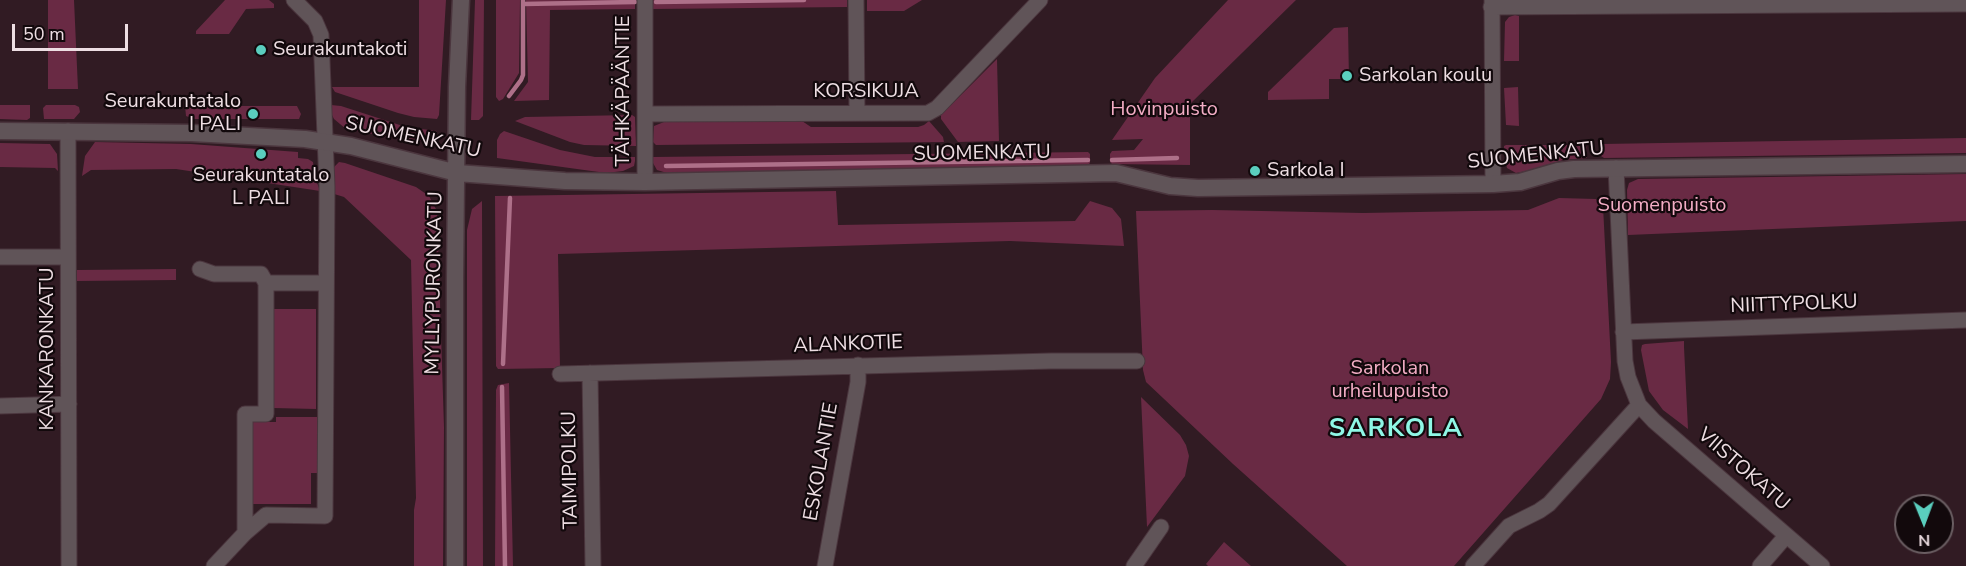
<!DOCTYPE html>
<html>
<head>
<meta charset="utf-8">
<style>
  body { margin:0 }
  #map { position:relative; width:1966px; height:566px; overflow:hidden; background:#311b23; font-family:"Nunito Sans",sans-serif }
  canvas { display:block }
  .north { position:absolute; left:1894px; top:494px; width:60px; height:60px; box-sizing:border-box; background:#12090c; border:2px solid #6a5e62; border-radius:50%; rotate:179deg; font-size:16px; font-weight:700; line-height:24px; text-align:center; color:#eedee3 }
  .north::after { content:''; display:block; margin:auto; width:21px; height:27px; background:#5acebe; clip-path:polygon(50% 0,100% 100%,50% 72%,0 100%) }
  .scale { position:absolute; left:12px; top:24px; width:116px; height:27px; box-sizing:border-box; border:3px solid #eedee3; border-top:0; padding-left:8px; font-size:18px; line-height:21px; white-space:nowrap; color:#eedee3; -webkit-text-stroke:4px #12090c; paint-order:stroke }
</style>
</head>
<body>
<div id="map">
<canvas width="1966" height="566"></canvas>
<div class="north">N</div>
<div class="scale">50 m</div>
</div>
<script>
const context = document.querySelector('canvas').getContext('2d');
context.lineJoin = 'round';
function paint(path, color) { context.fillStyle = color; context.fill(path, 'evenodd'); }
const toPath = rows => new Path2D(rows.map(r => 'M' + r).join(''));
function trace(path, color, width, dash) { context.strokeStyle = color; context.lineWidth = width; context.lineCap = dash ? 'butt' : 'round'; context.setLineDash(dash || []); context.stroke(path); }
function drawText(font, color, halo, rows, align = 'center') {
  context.font = font + ' "Nunito Sans",sans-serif'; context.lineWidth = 4.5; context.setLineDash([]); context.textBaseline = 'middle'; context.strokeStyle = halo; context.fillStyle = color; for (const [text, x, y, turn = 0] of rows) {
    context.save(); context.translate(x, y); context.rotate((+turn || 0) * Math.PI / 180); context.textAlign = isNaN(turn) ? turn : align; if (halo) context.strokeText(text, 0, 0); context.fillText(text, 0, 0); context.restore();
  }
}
paint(toPath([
  [48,0,74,0,78,89,48,89],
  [225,0,269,0,274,4,274,8,246,9,229,34,196,34,196,31],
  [419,0,446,0,439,115,437,119,414,117,398,113,335,92,332,87,419,87],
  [475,0,484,0,483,116,479,120,471,120],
  [496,0,520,0,519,73,503,99,499,101,496,97],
  [526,0,635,0,635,9,550,10,549,100,514,101,528,82],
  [653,0,847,0,847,7,653,9],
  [867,0,922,0,904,11,867,11],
  [1228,0,1296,0,1190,104,1190,165,1112,164,1110,162,1110,154,1112,151,1134,150,1143,139,1112,140,1155,78],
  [1515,15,1519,16,1519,61,1504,61,1505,22,1509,17],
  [1348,27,1349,79,1329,79,1329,99,1268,100,1268,92,1334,28],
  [997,59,999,141,958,142,941,119,941,115],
  [1518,87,1519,126,1506,125,1504,88],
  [0,105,30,105,30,118,27,120,0,119],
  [46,105,75,105,79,107,80,112,74,119,44,119,43,108],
  [331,105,341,106,406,127,437,131,431,138,416,142,346,129,334,119,331,113],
  [185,106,297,106,301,114,299,119,194,119,186,116],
  [632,115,635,117,636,146,584,145,570,142,515,121,525,117],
  [802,121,811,127,918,127,924,125,929,121,943,137,944,142,656,145,653,142,654,126,664,122],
  [504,131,560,150,595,157,635,157,635,161,634,166,623,171,606,173,497,158,497,140,500,134],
  [1966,138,1966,153,1604,158,1601,156,1602,144],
  [95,142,191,144,298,152,298,158,308,159,313,162,315,177,320,191,176,169,91,170,82,176,85,156],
  [0,143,50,144,57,154,58,171,55,168,0,167],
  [1506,145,1585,145,1587,147,1587,158,1563,160,1527,171,1516,173,1507,168,1504,156,1504,146],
  [1088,152,1090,154,1090,163,1088,165,667,173,657,170,653,163,653,157],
  [339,162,345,163,416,187,429,196,437,211,444,427,443,566,414,566,414,510,416,498,411,260,344,197,331,193,332,169],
  [1966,174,1966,221,1628,235,1627,190,1629,183,1638,179],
  [836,191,838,225,1075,221,1090,201,1112,208,1121,219,1124,246,1010,241,558,254,560,368,498,369,496,366,495,196],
  [1559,198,1596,199,1603,206,1611,362,1610,379,1601,399,1454,566,1347,566,1233,464,1146,382,1143,370,1136,211,1212,210,1363,213,1528,210],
  [482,201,483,566,467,566,467,230,472,209],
  [176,269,176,280,77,281,77,270],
  [273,309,316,309,316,409,273,408],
  [1684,341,1684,347,1688,429,1663,410,1649,391,1641,350,1642,345,1645,344],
  [509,383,513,566,495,566,496,390,498,385],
  [1141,397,1180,435,1186,445,1189,456,1185,476,1147,527],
  [276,417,317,417,317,473,311,473,311,504,253,504,252,422,276,422],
  [1224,542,1251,566,1208,566,1206,564]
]), '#692a44');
trace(toPath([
  [656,2,804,0],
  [523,4,635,2],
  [509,96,521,80,523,75,523,0],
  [1112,160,1177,158],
  [666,166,1088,160],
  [503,364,510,198],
  [502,387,505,566]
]), '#ae7089', 4.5);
const minor = toPath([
  [645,0,645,182],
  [856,0,857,113],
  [1492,0,1493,184],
  [1491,7,1966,4],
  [645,114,928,113,937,108,1040,0],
  [68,131,69,566],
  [0,257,68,257],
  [200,269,214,274,261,274,266,283],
  [1623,332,1966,320],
  [590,373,593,566],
  [560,374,1051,361,1137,361],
  [1639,405,1654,421,1822,566],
  [0,406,69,404],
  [245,533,245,414,266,414,266,283,325,283],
  [214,566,245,533,266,515,325,516,327,187,321,35,315,21,294,0],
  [825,566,858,382,858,365],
  [1134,566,1161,527],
  [1473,566,1509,526,1539,511,1549,504,1639,405,1628,377,1625,361,1616,168],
  [1760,566,1786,536]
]);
const tertiary = toPath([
  [0,131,191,133,305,139,351,146,457,173,565,181,645,182,1116,173,1170,186,1198,188,1493,184,1520,182,1558,171,1574,169,1966,164],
  [455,566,455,280,457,87,461,0]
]);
trace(minor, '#4b363e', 17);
trace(tertiary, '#4b363e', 19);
trace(minor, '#605458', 15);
trace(tertiary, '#605458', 16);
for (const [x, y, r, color] of [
  [261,50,6,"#5acebe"],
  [1347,76,6,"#5acebe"],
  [253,114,6,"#5acebe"],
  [261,154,6,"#5acebe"],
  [1255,171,6,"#5acebe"]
]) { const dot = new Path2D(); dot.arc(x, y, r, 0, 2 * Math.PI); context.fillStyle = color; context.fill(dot); trace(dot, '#12090c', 2); }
drawText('20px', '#eedee3', '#12090c', [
  ["Seurakuntakoti",273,50],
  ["Sarkolan koulu",1359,76],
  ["Seurakuntatalo",241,102,"right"],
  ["I PALI",241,125,"right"],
  ["Sarkola I",1267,171],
  ["Seurakuntatalo",261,176,"center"],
  ["L PALI",261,199,"center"]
], 'left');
drawText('20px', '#eedee3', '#12090c', [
  ["TÄHKÄPÄÄNTIE",624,91,-90],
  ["KORSIKUJA",866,92],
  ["SUOMENKATU",413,138,12],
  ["SUOMENKATU",982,154,-1],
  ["SUOMENKATU",1536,156,-6],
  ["MYLLYPURONKATU",435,283,-89],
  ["NIITTYPOLKU",1794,305,-2],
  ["ALANKOTIE",848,345,-2],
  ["KANKARONKATU",48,349,-90],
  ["ESKOLANTIE",822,462,-80],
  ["TAIMIPOLKU",571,470,-91],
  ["VIISTOKATU",1743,470,41]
]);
drawText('20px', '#f3adc5', '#12090c', [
  ["Hovinpuisto",1164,110],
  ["Suomenpuisto",1662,206],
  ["Sarkolan",1390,369],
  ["urheilupuisto",1390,392]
]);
context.letterSpacing = '1.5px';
drawText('bold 26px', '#8ff7e6', '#12090c', [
  ["SARKOLA",1396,430]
]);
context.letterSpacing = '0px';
</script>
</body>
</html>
